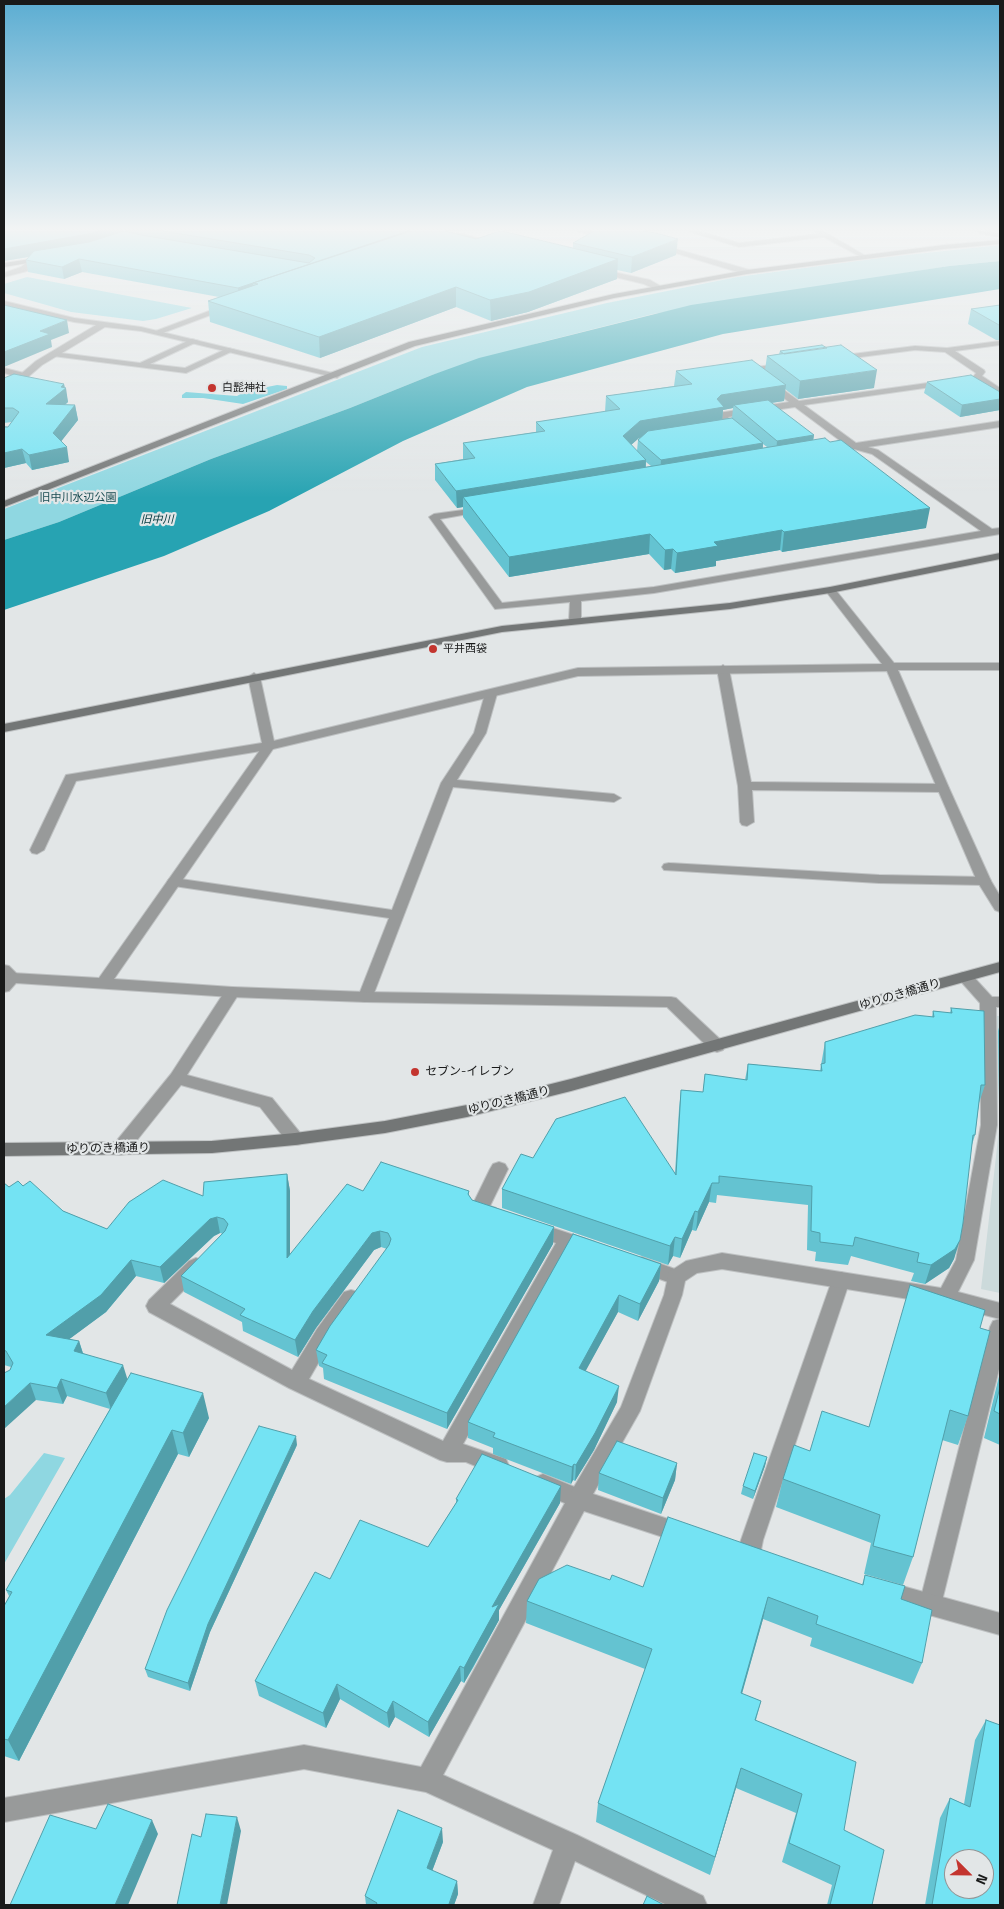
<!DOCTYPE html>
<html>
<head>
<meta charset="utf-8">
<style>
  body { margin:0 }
  #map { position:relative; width:1004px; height:1909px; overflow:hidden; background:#e2e6e7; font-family:"Titillium Web",sans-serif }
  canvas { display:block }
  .frame { position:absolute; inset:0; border:5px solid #191a1a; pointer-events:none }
  .north { position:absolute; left:944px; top:1849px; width:50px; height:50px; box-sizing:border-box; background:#e2e6e7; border:1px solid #929495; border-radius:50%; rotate:113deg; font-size:14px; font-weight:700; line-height:20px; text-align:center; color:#191a1a }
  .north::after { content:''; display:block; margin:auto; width:18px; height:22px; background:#c3352f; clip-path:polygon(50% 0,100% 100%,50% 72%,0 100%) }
</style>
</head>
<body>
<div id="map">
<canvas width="1004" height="1909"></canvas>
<div class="frame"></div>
<div class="north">N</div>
</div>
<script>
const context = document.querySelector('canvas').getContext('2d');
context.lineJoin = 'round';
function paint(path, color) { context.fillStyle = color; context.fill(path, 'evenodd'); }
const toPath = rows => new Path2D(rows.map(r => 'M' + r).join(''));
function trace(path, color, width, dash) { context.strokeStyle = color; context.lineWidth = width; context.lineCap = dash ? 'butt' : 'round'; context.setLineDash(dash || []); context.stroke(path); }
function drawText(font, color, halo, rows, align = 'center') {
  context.font = font + ' "Titillium Web","Noto Sans JP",sans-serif'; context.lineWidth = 4.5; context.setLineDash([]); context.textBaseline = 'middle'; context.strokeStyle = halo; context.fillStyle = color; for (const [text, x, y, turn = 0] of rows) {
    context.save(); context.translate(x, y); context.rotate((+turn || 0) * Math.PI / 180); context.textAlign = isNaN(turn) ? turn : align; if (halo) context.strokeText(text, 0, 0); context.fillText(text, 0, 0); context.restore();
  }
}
paint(toPath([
  [996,1016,1000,1016,1000,1293,981,1289,1000,1121]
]), '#ccdadb');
paint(toPath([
  [1000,245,1000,261,949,266,653,314,542,342,432,375,350,408,211,459,59,522,4,540,4,509,422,347,607,303,737,277,879,258],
  [27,277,192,308,156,319,143,321,71,312,4,293,4,284],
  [44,1453,65,1458,4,1564,4,1499,10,1495]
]), '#8fd7e1');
paint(toPath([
  [277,385,287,386,287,389,243,404,203,398,182,398,182,395,186,392,237,396,252,387,262,388]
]), '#54c6d6');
paint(toPath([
  [1000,261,1000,289,723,334,527,387,403,441,269,511,164,556,4,610,4,540,59,522,211,459,350,408,432,375,479,358,691,305,949,266]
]), '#27a3b2');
const lane = toPath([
  [447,233,463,234,499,244,496,246,463,238,445,236,445,234,447,233],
  [595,268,650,280,664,288,657,290,644,284,595,272,595,268],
  [225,305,232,307,160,334,153,332,225,305],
  [192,339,199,341,150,364,185,368,228,348,235,350,186,373,53,356,49,354,53,352,140,363,192,339],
  [1000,341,1000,345,955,351,984,370,985,372,982,376,1000,388,1000,395,974,379,973,377,976,373,945,352,915,350,837,360,833,358,837,356,915,346,947,348,1000,341],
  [784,363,788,365,787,367,758,371,799,401,949,380,950,382,946,385,804,405,856,443,1000,421,1000,427,868,447,878,450,992,529,1000,528,1000,534,654,593,581,601,581,621,575,624,569,621,570,602,495,609,429,517,434,514,485,507,485,511,440,519,502,603,654,587,981,531,872,454,854,449,827,452,827,448,846,445,795,407,728,417,737,426,733,429,722,429,722,425,726,424,718,417,718,413,789,402,747,370,751,368,784,363],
  [4,368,28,374,29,376,25,379,4,373,4,368],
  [723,665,729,669,751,782,942,784,949,788,942,792,752,790,754,822,747,826,742,825,740,822,738,786,717,669,723,665],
  [254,673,260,677,275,746,273,749,76,781,44,850,37,854,32,853,30,850,66,775,262,743,248,677,254,673],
  [491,690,497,694,486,733,457,780,614,794,621,798,614,802,453,787,371,1001,366,1002,361,1001,358,997,389,918,174,886,169,885,167,882,169,879,174,878,392,910,441,783,474,733,485,694,491,690],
  [669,863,879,875,984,877,989,878,991,881,989,884,984,885,879,883,664,870,662,867,664,864,669,863],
  [4,965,9,966,17,974,20,978,17,982,12,983,4,979,4,965],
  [232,987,237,988,240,992,187,1075,272,1098,301,1134,304,1139,301,1144,295,1145,289,1144,260,1107,181,1085,126,1154,120,1155,114,1154,111,1149,114,1144,171,1074,227,988,232,987],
  [499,1162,505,1164,508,1169,490,1206,496,1208,499,1213,496,1218,490,1220,473,1215,470,1210,490,1169,493,1164,499,1162],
  [535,1222,595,1242,598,1247,595,1252,589,1254,572,1249,463,1444,506,1459,509,1466,506,1473,499,1476,466,1462,447,1462,440,1460,289,1388,149,1312,146,1306,149,1300,189,1261,196,1258,203,1261,205,1266,203,1271,170,1304,292,1370,317,1329,344,1292,351,1290,358,1292,360,1298,358,1304,331,1341,309,1379,443,1441,556,1243,529,1234,526,1229,529,1224,535,1222],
  [642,1257,683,1272,685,1277,683,1282,676,1285,635,1270,633,1265,635,1260,642,1257],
  [841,1272,848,1275,850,1280,763,1540,760,1555,757,1562,749,1565,741,1562,738,1555,741,1540,832,1280,834,1275,841,1272],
  [1000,1319,1000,1365,941,1605,938,1613,930,1616,922,1613,919,1605,990,1327,993,1321,1000,1319],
  [543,1474,587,1492,590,1499,587,1506,579,1509,536,1491,532,1484,536,1477,543,1474]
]);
const street = toPath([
  [576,231,590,231,614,237,611,239,576,231],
  [688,231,698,231,739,243,818,234,815,231,823,231,866,256,861,257,824,237,739,247,688,231],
  [976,231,1000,233,1000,237,979,233,976,231],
  [658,244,750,270,751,272,744,274,656,247,655,246,658,244],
  [30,260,36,261,27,271,4,277,4,273,21,267,30,260],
  [4,301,74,318,141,327,341,375,337,378,141,331,105,327,42,365,21,383,4,392,4,386,15,379,36,361,96,325,74,322,4,305,4,301],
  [830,587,834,588,894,663,1000,663,1000,670,898,670,949,788,991,881,1000,896,1000,912,995,910,977,881,887,671,578,676,273,749,114,979,232,987,366,992,671,997,676,998,723,1042,725,1046,723,1050,717,1052,711,1050,667,1007,366,1002,232,997,16,983,9,991,4,992,4,978,12,973,99,978,265,743,578,668,882,664,825,590,830,587],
  [965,972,970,973,992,997,1000,997,1000,1007,996,1007,997,1125,974,1260,958,1292,1000,1303,1000,1319,946,1305,722,1269,697,1273,685,1281,682,1295,640,1411,593,1494,692,1527,695,1534,692,1541,684,1544,584,1511,443,1775,577,1835,703,1896,707,1905,667,1905,575,1861,559,1905,533,1905,553,1850,426,1792,304,1769,4,1822,4,1798,304,1745,421,1767,571,1492,621,1407,664,1295,669,1272,686,1261,722,1253,941,1288,956,1260,981,1125,980,1003,957,977,960,973,965,972],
  [884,1581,1000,1613,1000,1635,876,1600,873,1592,876,1584,884,1581]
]);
const secondary = toPath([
  [1000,240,1000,244,944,249,747,274,614,298,415,346,4,507,4,501,409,342,614,294,747,270,944,245,1000,240],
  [44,257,48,259,46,260,4,267,4,263,44,257],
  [1000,553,1000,559,830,593,730,609,502,632,4,732,4,724,502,626,730,603,830,587,1000,553],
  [1000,962,1000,972,571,1091,467,1117,385,1133,295,1145,212,1153,4,1156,4,1143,212,1141,295,1133,385,1121,467,1105,571,1079,1000,962]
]);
trace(lane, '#bec1c2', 2);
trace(street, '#bec1c2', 2);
trace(secondary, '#bec1c2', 2);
paint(lane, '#989a9a');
paint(street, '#989a9a');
paint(secondary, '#737676');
paint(toPath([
  [4,231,445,231,476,239,573,248,573,243,676,255,631,273,617,270,617,279,528,312,491,321,456,307,320,358,210,322,208,301,219,297,82,272,64,279,28,272,26,260,29,257,4,261],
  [1000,305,1000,340,996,340,968,324,971,309],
  [780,351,874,388,798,399,785,389,784,401,771,403,814,435,813,440,926,528,782,552,780,550,716,561,716,566,675,573,671,569,664,570,649,554,509,577,463,517,463,507,457,508,435,480,435,464,463,459,463,443,536,432,536,422,605,412,606,396,674,386,676,371,765,370,767,356,779,354],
  [733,408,732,418,722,419,723,410],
  [641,437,638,440,637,451,631,445,639,438],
  [763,444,767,447,763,448],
  [646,462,651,466,646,467],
  [4,378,64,384,68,402,65,405,75,405,78,420,61,441,69,462,32,470,26,463,4,468,4,426,8,427,12,422,4,423],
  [927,382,1000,392,1000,410,960,417,924,393],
  [951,1008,985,1085,979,1103,975,1135,971,1148,954,1259,949,1268,925,1284,911,1281,914,1273,851,1256,848,1265,815,1261,816,1252,807,1250,808,1205,717,1195,716,1203,709,1202,696,1231,692,1230,680,1258,673,1256,668,1265,502,1208,502,1189,533,1158,675,1173,679,1109,681,1090,703,1092,705,1074,745,1080,748,1064,820,1071,825,1042,932,1017,933,1011,950,1013],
  [1000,1024,1000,1104,999,1104,998,1031],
  [287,1174,290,1191,290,1255,363,1191,469,1191,469,1196,472,1200,554,1227,553,1244,447,1429,324,1379,323,1368,319,1366,316,1350,387,1249,381,1247,374,1250,316,1328,298,1357,243,1331,242,1322,184,1292,181,1276,223,1234,220,1233,214,1236,164,1283,136,1276,106,1312,69,1339,79,1341,83,1353,127,1379,209,1418,189,1457,178,1454,19,1761,4,1756,4,1606,9,1596,6,1590,110,1409,67,1396,63,1404,36,1400,10,1370,11,1367,4,1365,4,1183,9,1187,23,1186,63,1211,107,1229,203,1196],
  [573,1234,661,1264,659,1281,638,1321,618,1312,585,1371,617,1402,594,1450,575,1481,573,1480,571,1484,493,1454,493,1448,468,1438,468,1422],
  [980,1328,968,1416,958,1445,942,1440,913,1557,903,1585,864,1574,871,1543,776,1507,783,1479,810,1451,869,1427],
  [1000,1372,1000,1445,984,1438],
  [297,1445,210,1632,190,1691,148,1677,145,1669],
  [767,1457,765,1466,753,1499,741,1494,743,1486],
  [677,1463,675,1480,661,1514,598,1490,599,1473],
  [456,1499,560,1503,499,1610,499,1620,473,1668,464,1683,461,1681,429,1737,395,1717,389,1728,340,1699,326,1728,259,1696,255,1681,330,1579,428,1547,456,1503],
  [865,1575,901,1599,922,1663,913,1684,810,1646,812,1638,763,1619,742,1694,761,1701,756,1720,844,1830,872,1905,827,1905,832,1885,782,1862,796,1813,736,1788,710,1875,596,1822,598,1803,645,1669,526,1623,527,1601,610,1580,643,1587,862,1585],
  [986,1720,1000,1905,925,1905,940,1818,950,1798,964,1804,975,1740],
  [443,1842,432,1871,457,1881,458,1894,454,1905,366,1905,365,1896]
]), '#64c3d1');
paint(toPath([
  [99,231,139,232,90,246,4,261,4,249],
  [408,231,412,231,253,283,254,296,239,301,238,288],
  [678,239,676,255,631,273,632,257],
  [79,259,82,272,64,279,62,267],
  [618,259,617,279,528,312,491,321,490,300],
  [456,287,456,307,320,358,319,337],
  [67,320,69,333,51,340,52,347,4,367,4,352,40,331],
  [877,370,874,388,798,399,800,381],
  [64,384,65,389,66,388,68,402,49,418,46,404],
  [786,385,784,401,737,408,734,405,733,408,723,410,722,423,639,438,622,453,623,436,640,421,717,399,721,395],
  [1000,399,1000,410,960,417,962,405],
  [75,405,78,420,56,448,53,433],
  [814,435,812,448,776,454,777,441],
  [763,443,762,457,660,474,661,460],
  [67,447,69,462,32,470,29,455],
  [22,449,26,463,4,468,4,453],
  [646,460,645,477,463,497,463,507,457,508,456,491],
  [930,508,926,528,782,552,784,532],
  [782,530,780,550,716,561,716,566,675,573,677,553,714,542],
  [650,534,649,554,509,577,509,557],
  [673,549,671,569,664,570,665,550],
  [287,1174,290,1191,290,1275,287,1258],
  [712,1183,709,1202,696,1231,698,1212],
  [695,1211,692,1230,680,1258,682,1239],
  [217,1217,220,1233,214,1236,164,1283,160,1267,210,1219],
  [554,1227,553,1244,447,1429,447,1413],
  [380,1231,381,1247,374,1250,316,1328,298,1357,295,1340,313,1311,372,1233],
  [675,1237,673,1256,668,1265,670,1246],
  [960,1240,954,1259,949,1268,925,1284,931,1265],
  [131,1260,136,1276,106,1312,52,1352,46,1335],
  [661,1264,659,1281,638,1321,640,1304],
  [619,1295,618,1312,578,1385,579,1368],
  [79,1341,84,1357,74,1351],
  [123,1365,128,1381,111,1409,106,1393],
  [61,1379,67,1396,63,1404,57,1388],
  [30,1383,36,1400,4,1429,4,1407],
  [619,1386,617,1402,594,1450,575,1481,576,1465],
  [203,1393,209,1418,189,1457,183,1433],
  [172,1430,178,1454,19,1761,8,1740],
  [296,1436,297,1445,210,1632,190,1691,188,1683,208,1624],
  [767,1457,765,1466,753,1499,755,1491],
  [677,1463,675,1480,661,1514,663,1498],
  [574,1464,573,1480,571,1484,572,1467],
  [561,1486,560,1503,499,1610,499,1620,464,1683,464,1668,492,1607],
  [768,1597,763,1619,736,1714,741,1693],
  [460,1666,461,1681,429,1737,428,1722],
  [337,1684,340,1699,326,1728,323,1713],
  [393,1701,395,1717,389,1728,387,1713],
  [741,1768,736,1788,710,1875,715,1857],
  [237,1817,241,1831,227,1905,220,1905],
  [152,1820,158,1834,128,1905,115,1905],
  [442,1828,443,1842,428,1882,427,1868],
  [457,1881,458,1894,454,1905,449,1905]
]), '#519faa');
const building = toPath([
  [4,231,99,231,88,234,4,249,4,231],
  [124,231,141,235,309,263,315,258,309,255,163,231,408,231,238,288,79,259,62,267,26,260,34,251,89,242,124,231],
  [411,231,445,231,476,239,500,231,502,231,618,259,529,292,490,300,456,287,319,337,208,301,258,284,253,283,411,231],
  [594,231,643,231,656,233,678,239,632,257,573,243,594,231],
  [4,305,67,320,40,331,50,334,4,352,4,305],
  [1000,305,1000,325,999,325,971,309,1000,305],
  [822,345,827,348,784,354,780,351,822,345],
  [841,345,877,370,800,381,767,356,841,345],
  [752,360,786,385,721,395,717,399,724,407,640,421,623,436,646,460,456,491,435,464,475,458,463,443,545,431,536,422,620,409,606,396,692,384,676,371,752,360],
  [14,374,64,384,61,387,66,388,46,404,75,405,53,433,67,447,29,455,22,449,4,453,4,427,8,427,19,412,13,408,4,408,4,378,14,374],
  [971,375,1000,392,1000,399,962,405,927,382,971,375],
  [768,400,814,435,777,441,734,405,768,400],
  [732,418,763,443,661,460,638,440,648,431,732,418],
  [825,438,830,442,841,440,930,508,784,532,782,530,714,542,718,546,677,553,673,549,665,550,650,534,509,557,463,497,825,438],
  [951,1008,984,1011,985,1085,981,1085,975,1135,973,1135,963,1223,960,1240,955,1249,931,1265,917,1262,919,1253,855,1237,853,1246,820,1242,820,1233,811,1231,812,1186,719,1176,719,1183,712,1183,698,1212,695,1211,682,1239,675,1237,670,1246,502,1189,521,1154,533,1158,556,1119,625,1097,676,1175,681,1090,703,1092,705,1074,747,1080,748,1064,822,1071,821,1064,825,1063,825,1042,915,1015,934,1017,933,1011,952,1013,951,1008],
  [381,1162,469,1191,468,1194,472,1200,554,1227,447,1413,322,1363,327,1355,316,1350,330,1326,389,1245,391,1239,388,1233,380,1231,372,1233,313,1311,295,1340,240,1315,245,1309,181,1276,225,1231,228,1224,224,1219,217,1217,210,1219,160,1267,131,1260,101,1295,46,1335,79,1341,74,1351,123,1365,106,1393,61,1379,57,1388,30,1383,4,1407,4,1373,10,1370,13,1363,6,1351,4,1350,4,1183,9,1187,18,1181,23,1186,30,1181,63,1211,107,1229,129,1202,163,1180,203,1196,204,1182,287,1174,287,1258,347,1184,363,1191,381,1162],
  [573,1234,661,1264,640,1304,619,1295,579,1368,619,1386,595,1433,576,1465,574,1464,572,1467,493,1437,495,1433,468,1422,573,1234],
  [910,1285,985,1310,980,1328,990,1331,968,1416,950,1410,913,1557,873,1546,880,1515,783,1479,794,1445,810,1451,822,1411,869,1427,910,1285],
  [131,1373,203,1393,183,1433,172,1430,8,1740,4,1739,4,1606,12,1592,6,1590,131,1373],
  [1000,1387,1000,1414,994,1411,1000,1387],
  [259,1426,296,1436,208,1624,188,1683,145,1669,167,1610,259,1426],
  [617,1441,677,1463,663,1498,599,1473,617,1441],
  [754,1453,767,1457,755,1491,743,1486,754,1453],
  [482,1454,561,1486,492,1607,499,1604,472,1653,464,1668,460,1666,428,1722,393,1701,387,1713,337,1684,323,1713,255,1681,315,1572,330,1579,360,1520,428,1547,458,1500,456,1499,482,1454],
  [668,1517,863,1585,865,1575,905,1586,901,1599,932,1610,922,1663,816,1624,818,1616,768,1597,741,1693,761,1701,755,1720,856,1762,844,1830,884,1850,872,1905,830,1905,840,1866,789,1843,802,1794,741,1768,715,1857,598,1803,652,1649,527,1601,539,1579,567,1565,610,1580,612,1575,643,1587,668,1517],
  [986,1720,1000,1725,1000,1905,932,1905,950,1798,970,1807,986,1720],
  [954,1859,984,1859,984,1889,954,1889,954,1859],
  [108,1804,152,1820,115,1905,10,1905,50,1815,96,1829,108,1804],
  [398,1810,442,1828,427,1868,457,1881,449,1904,452,1905,376,1905,377,1903,365,1896,398,1810],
  [206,1814,237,1817,220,1905,177,1905,192,1834,201,1837,206,1814],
  [647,1896,664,1905,643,1905,647,1896]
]);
paint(building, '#74e3f3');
trace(building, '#519faa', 1);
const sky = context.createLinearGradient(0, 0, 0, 498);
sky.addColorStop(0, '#5badd2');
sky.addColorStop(0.46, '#f2f4f4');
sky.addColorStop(1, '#f2f4f400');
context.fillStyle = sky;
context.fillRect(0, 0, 1004, 498);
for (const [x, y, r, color] of [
  [212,388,5,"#c3352f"],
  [433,649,5,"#c3352f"],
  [415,1072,5,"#c3352f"]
]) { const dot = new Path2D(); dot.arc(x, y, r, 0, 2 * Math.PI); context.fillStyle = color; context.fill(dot); trace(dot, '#e2e6e7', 2); }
drawText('11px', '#191a1a', '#e2e6e7', [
  ["白髭神社",222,388],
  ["平井西袋",443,649]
], 'left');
drawText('11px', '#1a4c52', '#e2e6e7', [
  ["旧中川水辺公園",78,498]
]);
drawText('italic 11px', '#00373d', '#e2e6e7', [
  ["旧中川",157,520]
]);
drawText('12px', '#191a1a', '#e2e6e7', [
  ["ゆりのき橋通り",900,995,-16],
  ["ゆりのき橋通り",509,1101,-14],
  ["ゆりのき橋通り",108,1149,-1]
]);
drawText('12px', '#191a1a', '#e2e6e7', [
  ["セブン-イレブン",425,1072]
], 'left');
</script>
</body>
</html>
